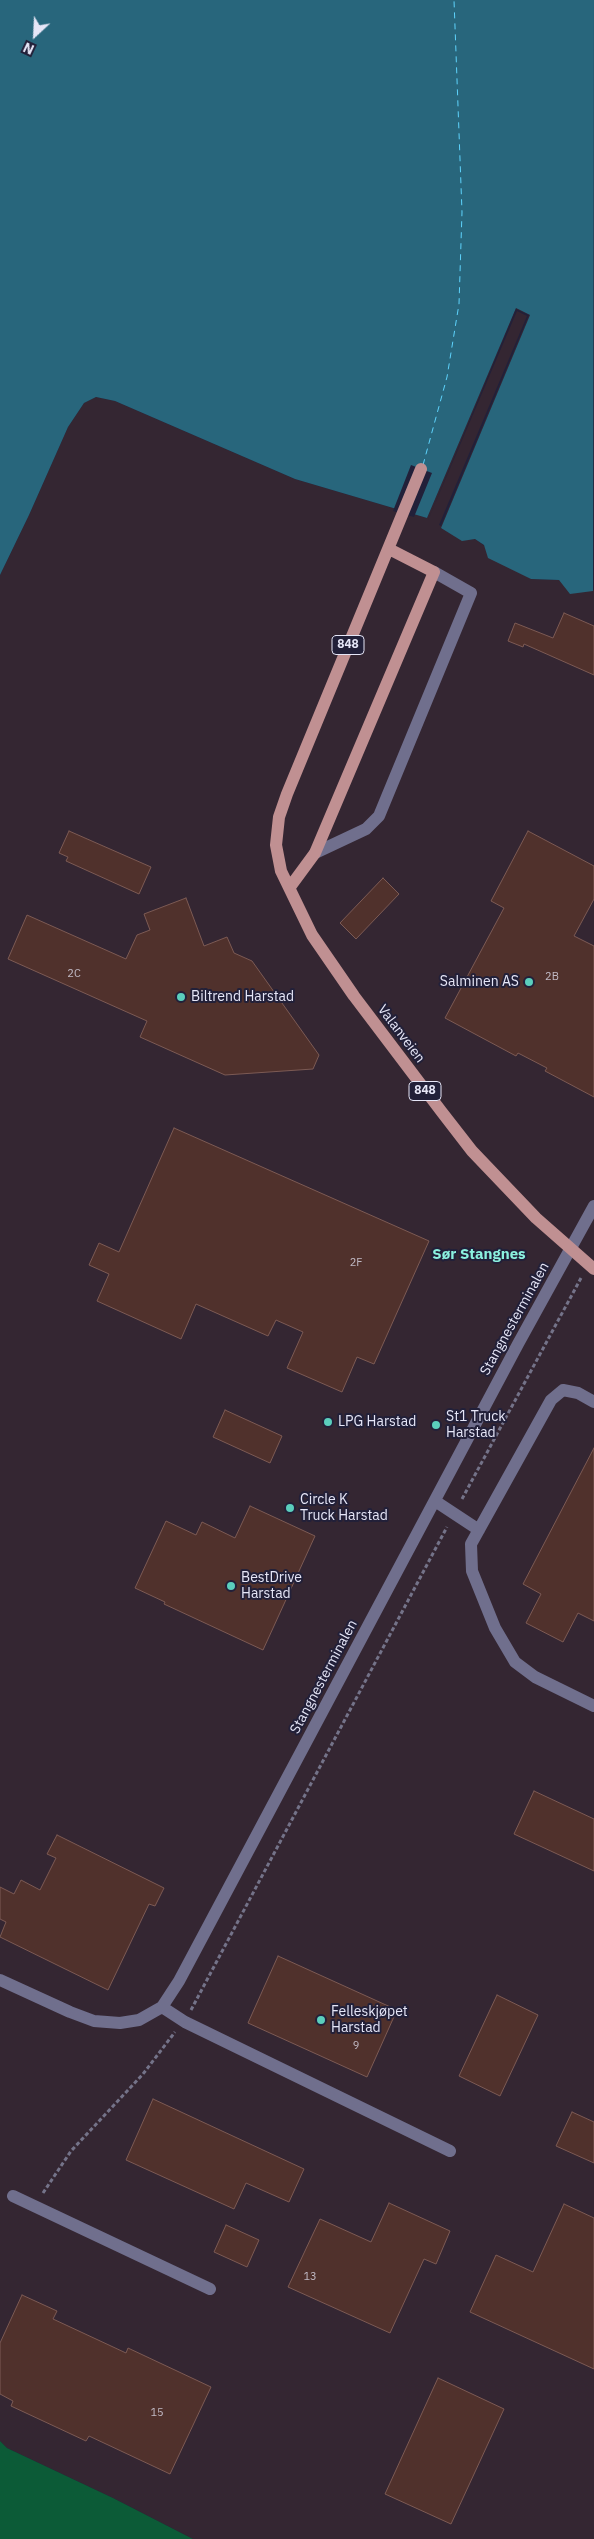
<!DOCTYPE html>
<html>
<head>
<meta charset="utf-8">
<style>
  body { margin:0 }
  #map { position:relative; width:594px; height:2539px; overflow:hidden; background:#222039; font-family:"IBM Plex Sans",sans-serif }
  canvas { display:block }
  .north { position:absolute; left:10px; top:10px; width:50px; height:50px; -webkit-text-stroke:4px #222039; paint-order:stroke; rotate:205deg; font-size:14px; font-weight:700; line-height:20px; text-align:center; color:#e6e6f7 }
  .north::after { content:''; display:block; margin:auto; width:18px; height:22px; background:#e6e6f7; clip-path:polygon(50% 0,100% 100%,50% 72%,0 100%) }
</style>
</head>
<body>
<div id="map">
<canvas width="594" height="2539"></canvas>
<div class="north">N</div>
</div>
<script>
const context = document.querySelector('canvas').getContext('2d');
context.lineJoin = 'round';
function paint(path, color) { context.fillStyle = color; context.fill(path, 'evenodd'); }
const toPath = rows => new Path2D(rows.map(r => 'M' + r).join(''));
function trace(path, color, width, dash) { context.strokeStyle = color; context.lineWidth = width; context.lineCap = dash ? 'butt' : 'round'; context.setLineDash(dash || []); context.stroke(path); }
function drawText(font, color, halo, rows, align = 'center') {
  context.font = font + ' "IBM Plex Sans",sans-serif'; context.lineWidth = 4; context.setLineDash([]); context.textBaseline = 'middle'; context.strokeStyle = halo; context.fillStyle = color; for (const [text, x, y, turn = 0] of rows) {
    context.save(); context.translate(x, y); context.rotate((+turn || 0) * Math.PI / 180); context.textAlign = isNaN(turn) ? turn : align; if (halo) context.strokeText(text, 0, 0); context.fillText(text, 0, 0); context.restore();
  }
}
paint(toPath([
  [516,308,530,315,441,528,462,540,475,539,531,579,559,580,594,590,594,2539,193,2539,113,2498,7,2448,0,2441,0,575,29,515,68,427,84,403,96,397,115,401,295,479,427,518]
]), '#342632');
paint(toPath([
  [0,2441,7,2448,113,2498,193,2539,0,2539]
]), '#0c5b37');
paint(toPath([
  [0,0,594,0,593,591,570,594,559,580,531,579,488,558,484,545,475,539,462,541,441,528,530,315,516,308,427,518,295,479,115,401,96,397,84,403,68,427,29,515,0,575]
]), '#28667c');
paint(toPath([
  [516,309,529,315,441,526,439,525,527,316,517,311,428,520],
  [411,465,432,473,414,517,393,511]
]), '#222039');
trace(toPath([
  [423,465,447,377,459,304,462,212,454,0]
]), '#5ed3fc', 1, [6, 5]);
const building = toPath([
  [564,613,594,626,594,675,524,644,523,647,508,641,515,623,553,638,564,613],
  [69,831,151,867,139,894,66,861,68,857,59,853,69,831],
  [528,831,594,866,594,899,574,936,594,946,594,1097,545,1071,547,1068,518,1053,516,1056,445,1018,504,908,491,901,528,831],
  [383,878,399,894,356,939,340,923,383,878],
  [186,898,204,946,227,937,234,953,252,961,319,1055,313,1069,225,1075,140,1037,147,1021,8,959,27,915,126,959,137,935,150,930,144,914,186,898],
  [174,1128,429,1241,374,1364,357,1357,342,1392,287,1368,303,1332,276,1320,268,1336,196,1304,181,1339,97,1301,109,1274,89,1265,99,1243,119,1252,174,1128],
  [225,1410,282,1436,270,1463,213,1437,225,1410],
  [594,1448,594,1621,578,1613,563,1642,526,1623,541,1594,523,1584,594,1448],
  [250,1506,315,1536,263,1650,164,1604,165,1602,135,1588,166,1521,196,1535,202,1522,235,1538,250,1506],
  [534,1791,594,1819,594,1871,514,1834,534,1791],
  [57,1835,164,1888,155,1906,149,1904,108,1990,0,1937,6,1922,0,1919,0,1887,14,1894,21,1880,40,1890,56,1858,47,1854,57,1835],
  [278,1956,397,2010,367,2077,248,2023,278,1956],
  [497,1995,538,2015,500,2096,459,2076,497,1995],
  [153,2099,304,2169,289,2202,246,2183,234,2209,126,2160,153,2099],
  [572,2112,594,2122,594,2163,556,2146,572,2112],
  [389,2203,450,2231,436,2264,424,2259,390,2333,288,2287,320,2219,371,2242,389,2203],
  [564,2204,594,2218,594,2369,470,2312,496,2255,533,2272,564,2204],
  [226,2225,259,2240,247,2267,214,2252,226,2225],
  [22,2295,57,2311,53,2319,126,2353,128,2348,211,2387,170,2474,89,2436,86,2441,11,2406,13,2401,0,2394,0,2343,22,2295],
  [438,2378,504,2409,451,2524,385,2494,438,2378]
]);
paint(building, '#50312c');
trace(building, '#7c5a54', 1);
trace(toPath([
  [462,1499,581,1278],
  [191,2010,447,1527],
  [43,2193,71,2151,143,2074,175,2032]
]), '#747389', 3, [4, 2.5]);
trace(toPath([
  [315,853,366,829,379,816,386,799,471,593,434,572],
  [594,1402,578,1393,563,1390,551,1400,471,1544,472,1571,495,1628,515,1662,535,1677,594,1706],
  [435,1501,479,1530],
  [0,1980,70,2012,94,2021,120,2023,139,2020,162,2007,179,1981,518,1344,594,1206],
  [162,2007,185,2022,450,2151],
  [13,2196,210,2289]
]), '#706f8d', 12);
trace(toPath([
  [421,469,287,794,279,817,276,845,281,871,312,935,354,996,441,1111,472,1151,536,1218,594,1269],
  [290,887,315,853,434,572,389,549]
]), '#c09092', 12);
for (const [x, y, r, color] of [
  [529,982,5,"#5bcebc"],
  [181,997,5,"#5bcebc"],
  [328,1422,5,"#5bcebc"],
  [436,1425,5,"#5bcebc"],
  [290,1508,5,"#5bcebc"],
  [231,1586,5,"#5bcebc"],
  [321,2020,5,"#5bcebc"]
]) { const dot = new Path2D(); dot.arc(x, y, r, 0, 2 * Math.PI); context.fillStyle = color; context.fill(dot); trace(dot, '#222039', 2); }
drawText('11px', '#c0b9c4', null, [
  ["2C",74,974],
  ["2B",552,977],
  ["2F",356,1263],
  ["9",356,2046],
  ["13",310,2277],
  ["15",157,2413]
]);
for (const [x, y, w] of [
  [348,645,32],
  [425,1091,32]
]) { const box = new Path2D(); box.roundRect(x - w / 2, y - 9.5, w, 19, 4); context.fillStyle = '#222039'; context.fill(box); trace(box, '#e6e6f7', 1); }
drawText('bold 12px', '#e6e6f7', null, [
  ["848",348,645],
  ["848",425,1091]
]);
drawText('14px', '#e6e6f7', '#222039', [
  ["Salminen AS",519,982,"right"],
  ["Biltrend Harstad",191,997],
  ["St1 Truck",446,1417],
  ["Harstad",446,1433],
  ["LPG Harstad",338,1422],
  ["Circle K",300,1500],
  ["Truck Harstad",300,1516],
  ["BestDrive",241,1578],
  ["Harstad",241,1594],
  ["Felleskjøpet",331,2012],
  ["Harstad",331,2028]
], 'left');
drawText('14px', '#e6e6f7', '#222039', [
  ["Valanveien",401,1034,53],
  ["Stangnesterminalen",515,1319,-61],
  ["Stangnesterminalen",324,1677,-62]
]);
drawText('bold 15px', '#8bf1df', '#222039', [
  ["Sør Stangnes",479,1255]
]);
</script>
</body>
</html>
